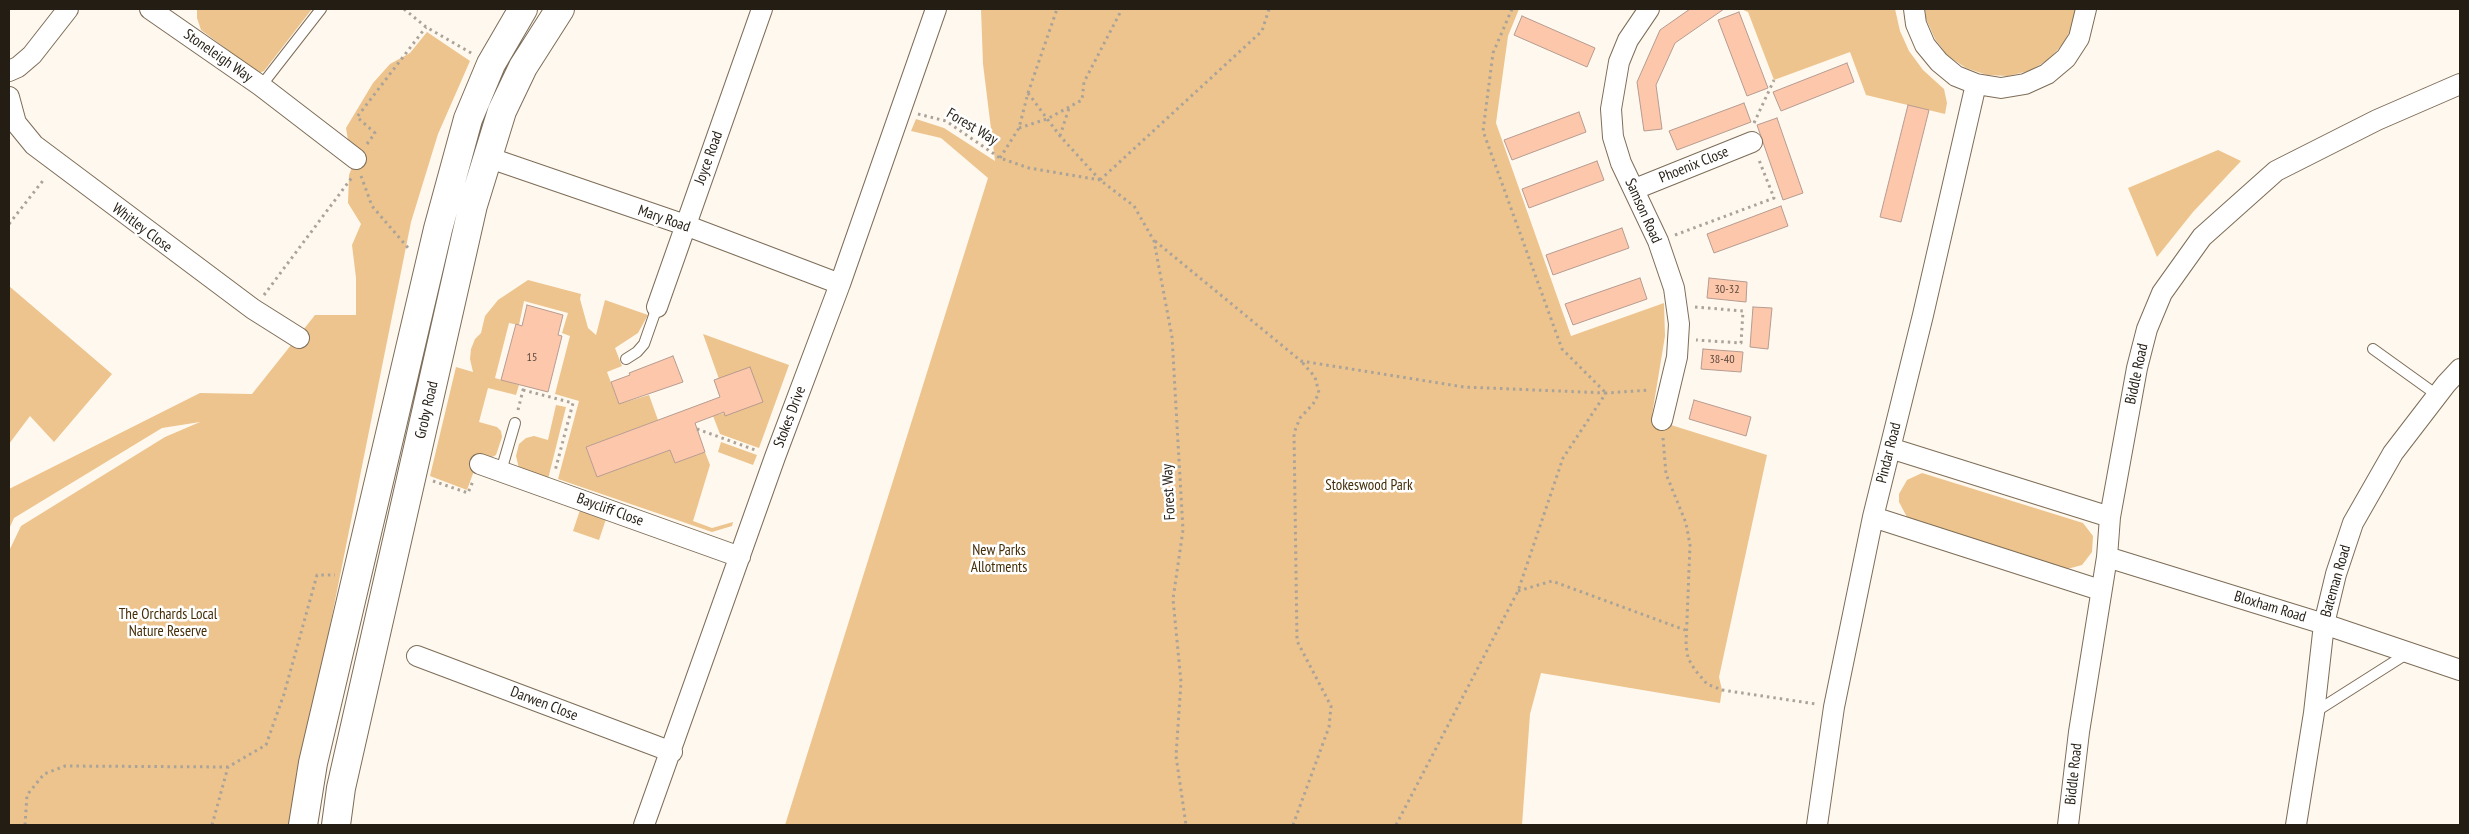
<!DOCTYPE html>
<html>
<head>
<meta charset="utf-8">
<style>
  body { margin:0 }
  #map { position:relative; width:2469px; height:834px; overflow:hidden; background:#fff8ee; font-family:"PT Sans Narrow",sans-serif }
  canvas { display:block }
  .frame { position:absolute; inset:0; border:10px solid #231d14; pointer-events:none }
</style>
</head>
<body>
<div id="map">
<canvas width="2469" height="834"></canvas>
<div class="frame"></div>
</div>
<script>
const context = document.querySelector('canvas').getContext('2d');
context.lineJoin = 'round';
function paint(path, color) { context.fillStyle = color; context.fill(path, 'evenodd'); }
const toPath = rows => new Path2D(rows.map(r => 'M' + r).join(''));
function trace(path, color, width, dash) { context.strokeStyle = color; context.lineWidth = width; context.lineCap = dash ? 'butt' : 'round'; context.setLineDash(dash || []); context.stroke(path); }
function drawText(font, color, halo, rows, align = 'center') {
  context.font = font + ' "PT Sans Narrow",sans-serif'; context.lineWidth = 5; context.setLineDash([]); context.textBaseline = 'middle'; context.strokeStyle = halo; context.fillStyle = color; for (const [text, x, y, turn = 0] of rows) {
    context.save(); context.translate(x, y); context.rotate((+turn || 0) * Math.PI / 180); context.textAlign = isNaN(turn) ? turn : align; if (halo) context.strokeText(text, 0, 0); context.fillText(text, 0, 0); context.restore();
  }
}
paint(toPath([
  [197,9,312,9,264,71,259,73,201,30,197,18],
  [981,9,1519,9,1508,36,1496,123,1571,336,1664,303,1665,336,1652,415,1671,425,1767,455,1719,677,1722,690,1720,703,1541,673,1530,714,1522,825,785,825,988,178,941,138,911,131,916,119,944,128,995,161,983,64],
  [1741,9,1895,9,1900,31,1909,51,1923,70,1944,89,1947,103,1945,114,1866,95,1850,52,1774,80,1748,12],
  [1925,9,2077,9,2073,25,2063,44,2048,60,2029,71,2008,76,1987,75,1966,68,1948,56,1935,39,1926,19],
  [427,32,470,61,438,134,411,222,290,825,9,825,9,551,21,526,165,437,200,422,162,428,14,518,9,529,9,489,200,393,252,394,315,315,356,315,356,278,352,245,361,224,348,203,349,175,358,152,349,146,346,128,373,83,390,64,410,53],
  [2218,150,2241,161,2193,212,2157,257,2128,188],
  [528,280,581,294,580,299,588,328,596,335,605,300,648,315,638,333,615,348,622,366,607,372,619,404,649,395,658,420,586,447,597,477,670,450,675,463,705,452,710,465,693,521,712,528,733,522,732,526,712,532,558,479,579,401,555,394,570,336,562,333,568,313,524,301,519,325,509,323,495,378,519,385,516,395,488,388,479,422,497,427,501,431,502,437,496,455,490,458,479,457,467,490,430,476,456,367,473,372,470,359,471,349,475,339,481,333,485,316,498,300],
  [9,286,112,374,54,442,30,416,9,444],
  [703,334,789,365,759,448,720,434,713,416,724,413,725,416,719,379],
  [556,405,566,407,548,479,519,468,516,456,519,444,526,438,534,436,548,440],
  [721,442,757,455,753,465,718,452],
  [1922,473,2083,523,2093,536,2092,552,2082,565,2067,569,1907,517,1899,502,1899,494,1907,480],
  [581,507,607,516,599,540,573,531]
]), '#edc48d');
const building = toPath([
  [1690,9,1724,9,1675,43,1656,85,1662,129,1644,131,1637,82,1660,30,1690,9],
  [1739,12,1768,88,1747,96,1718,20,1739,12],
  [1522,16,1595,48,1587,67,1514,35,1522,16],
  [1847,63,1854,82,1781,111,1773,92,1847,63],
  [1744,103,1751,122,1677,150,1669,131,1744,103],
  [1908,105,1929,110,1901,222,1880,217,1908,105],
  [1579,112,1586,132,1512,160,1504,140,1579,112],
  [1777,118,1803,193,1783,200,1757,125,1777,118],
  [1597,161,1604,180,1529,208,1522,189,1597,161],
  [1781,206,1788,226,1714,253,1707,234,1781,206],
  [1622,228,1629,248,1553,275,1546,255,1622,228],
  [1640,278,1647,299,1573,325,1565,304,1640,278],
  [1709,278,1747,282,1746,302,1707,298,1709,278],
  [527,305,563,315,558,335,562,336,548,392,501,380,516,324,522,326,527,305],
  [1753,307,1772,308,1768,349,1750,347,1753,307],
  [1703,349,1743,352,1741,372,1701,369,1703,349],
  [673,356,683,382,619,404,611,382,630,375,629,373,673,356],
  [750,367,763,402,725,416,724,412,695,423,705,452,675,463,670,450,597,477,586,447,720,397,714,380,750,367],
  [1694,400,1751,417,1746,436,1689,419,1694,400]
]);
paint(building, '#fdc7ac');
trace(building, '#b69b8f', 1);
const service = toPath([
  [261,86,321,9],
  [2373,349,2437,395],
  [626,359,637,352,644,344,657,307],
  [501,471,515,423],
  [2315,712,2408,653]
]);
const minor = toPath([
  [150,9,261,86,356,159],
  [1649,9,1628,40,1619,62,1611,109,1613,137,1621,163,1658,241,1674,288,1679,324,1677,357,1662,420],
  [1914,9,1916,24,1925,45,1939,62,1956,76,1976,84,2001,88,2025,84,2047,74,2066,58,2079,38,2086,9],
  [9,71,18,67,32,55,68,9],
  [9,97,16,123,34,145,253,309,299,338],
  [487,157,685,225,840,284],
  [1635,189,1752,142],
  [657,307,762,9],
  [1890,448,2110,517],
  [480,464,740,557],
  [1873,517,2100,590],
  [2107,557,2324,624,2460,670],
  [417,656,672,752],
  [644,825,775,457,840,284,936,9],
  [1817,825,1834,707,1873,517,1923,315,1976,84],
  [2068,825,2079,732,2107,557,2110,517,2137,368,2147,329,2162,293,2202,237,2276,171,2377,120,2460,84],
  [2296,825,2314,713,2324,624,2336,574,2353,523,2393,453,2446,384,2460,369]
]);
const primary = toPath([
  [303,825,313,763,438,229,468,119,491,64,523,9],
  [336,825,341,788,473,205,502,111,523,67,560,9]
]);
trace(service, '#7d6d58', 12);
trace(minor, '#7d6d58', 22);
trace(primary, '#7d6d58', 30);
trace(toPath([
  [404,9,426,27,473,54],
  [1512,9,1493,53,1483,131,1562,349,1605,392],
  [1028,93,1060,136,1100,180,1134,206,1154,241,1172,337,1183,530,1173,599,1181,682,1176,756,1186,825],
  [918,114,946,121,1000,158,1029,168,1100,180],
  [1754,123,1774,80],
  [1019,128,1047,119,1082,100,1084,82,1122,9],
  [1060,136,1069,108],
  [367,144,375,133,357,117,426,27],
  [1000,158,1019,128,1028,93,1057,9],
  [361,176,372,206,409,249],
  [1100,180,1262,31,1269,9],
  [9,224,45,178],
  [1675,235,1774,198,1759,160],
  [1155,241,1301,361,1464,387,1606,393],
  [264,295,353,176],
  [1695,307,1743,311,1741,343,1696,340],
  [523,390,573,403,555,471],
  [518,410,524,386],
  [697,429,758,451],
  [1663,438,1666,474,1686,523,1690,545,1686,645,1688,658,1695,670,1707,684,1722,690,1816,704],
  [433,481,468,493,473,481],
  [1518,591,1552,581,1685,630],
  [25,825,27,795,44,774,65,766,228,767],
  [212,825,228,767,266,745,284,694,317,575,335,575],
  [1293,825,1329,727,1331,706,1297,641,1294,433,1300,418,1313,404,1319,393,1315,377,1301,361],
  [1396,825,1518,591,1563,458,1606,393,1650,390]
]), '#aaa39a', 3, [2.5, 4]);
trace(service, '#fff', 10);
trace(minor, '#fff', 20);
trace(primary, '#fff', 28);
drawText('12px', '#5a483a', null, [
  ["30-32",1727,290],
  ["15",532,358],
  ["38-40",1722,360]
]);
drawText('15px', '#231d14', '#fff', [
  ["Stoneleigh Way",218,56,35],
  ["Forest Way",972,127,31],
  ["Joyce Road",709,158,-70],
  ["Phoenix Close",1694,165,-22],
  ["Samson Road",1643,211,66],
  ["Mary Road",664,219,19],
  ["Whitley Close",142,228,37],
  ["Biddle Road",2137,374,-78],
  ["Groby Road",427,410,-77],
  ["Stokes Drive",790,417,-69],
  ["Pindar Road",1889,453,-76],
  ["Forest Way",1169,492,-93],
  ["Baycliff Close",610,510,20],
  ["Bateman Road",2336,581,-74],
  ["Bloxham Road",2270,607,17],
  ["Darwen Close",544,704,21],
  ["Biddle Road",2074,774,-84]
]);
drawText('15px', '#442d08', '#fff', [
  ["Stokeswood Park",1369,486],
  ["New Parks",999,551],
  ["Allotments",999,568],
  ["The Orchards Local",168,615],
  ["Nature Reserve",168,632]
]);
</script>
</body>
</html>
